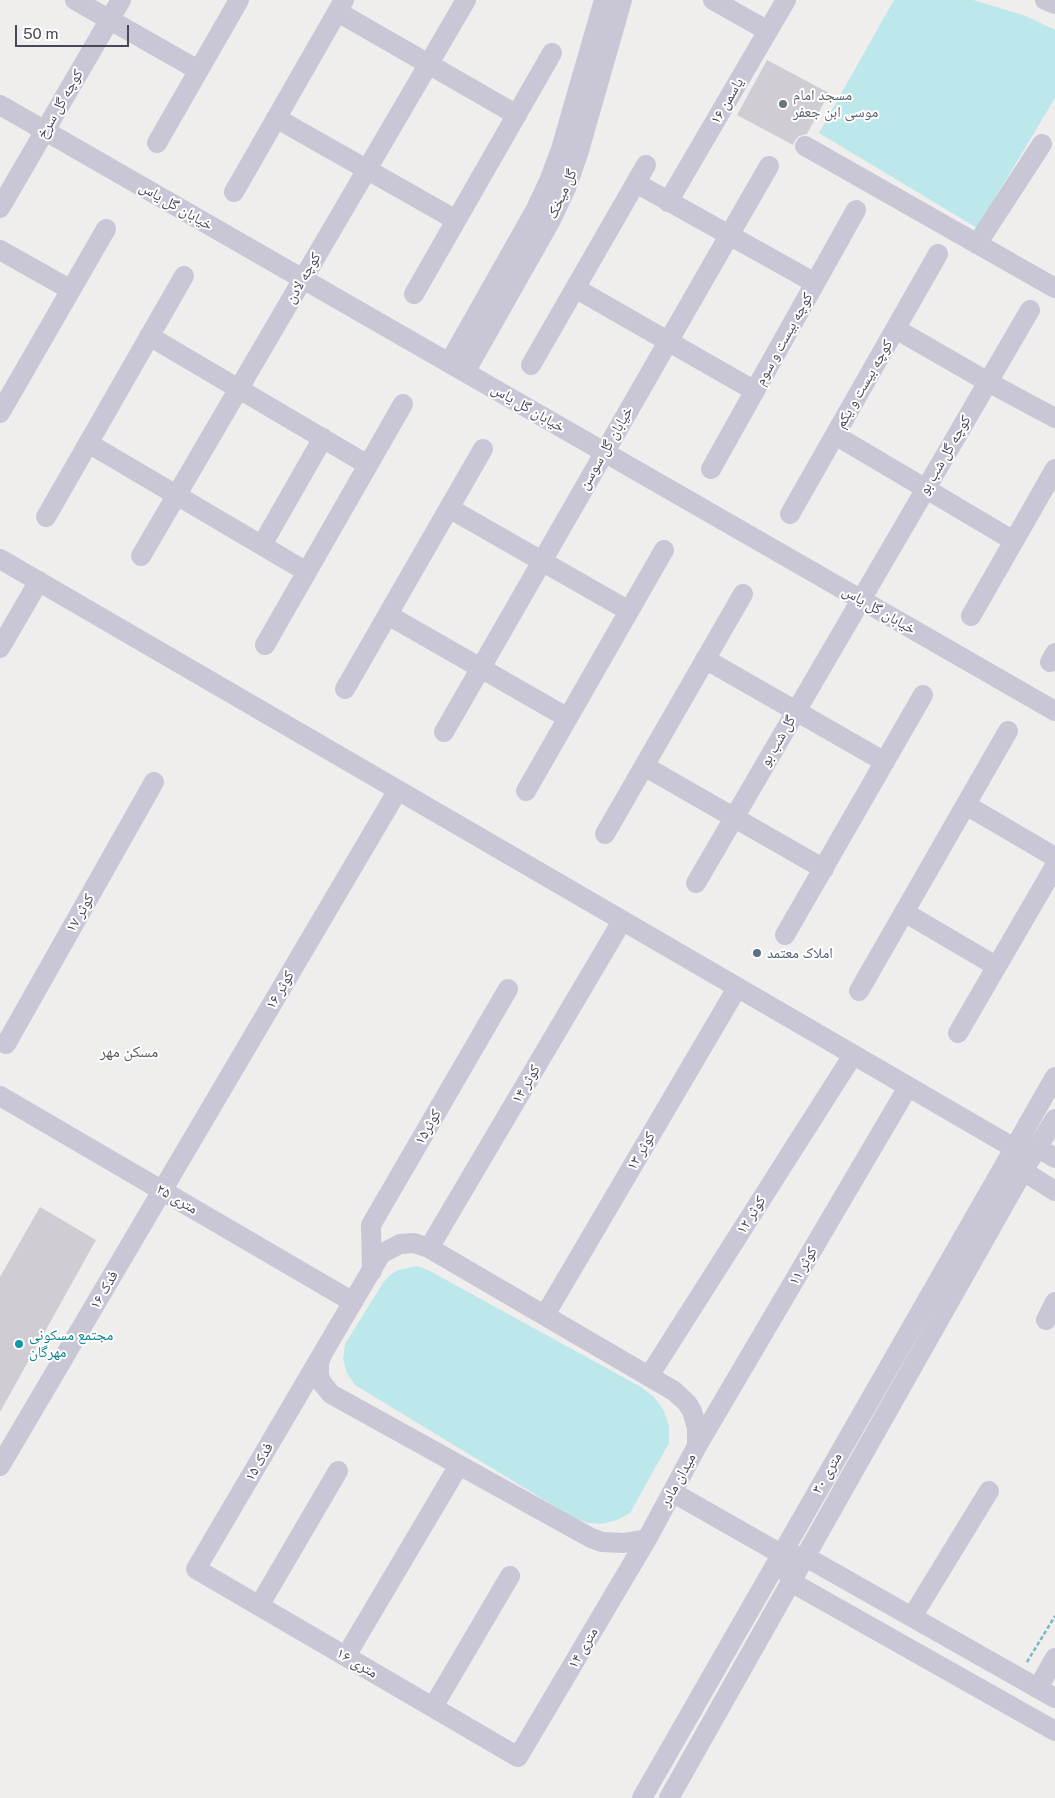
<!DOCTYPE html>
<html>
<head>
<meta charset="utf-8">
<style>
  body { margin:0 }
  #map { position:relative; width:1055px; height:1798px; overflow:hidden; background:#efeeec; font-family:"Public Sans",sans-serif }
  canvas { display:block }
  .scale { position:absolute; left:15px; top:25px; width:114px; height:22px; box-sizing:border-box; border:2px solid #494658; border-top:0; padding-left:6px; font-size:15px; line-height:18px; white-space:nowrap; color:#494658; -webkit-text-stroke:4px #fff; paint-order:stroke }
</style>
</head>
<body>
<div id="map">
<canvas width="1055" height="1798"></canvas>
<div class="scale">50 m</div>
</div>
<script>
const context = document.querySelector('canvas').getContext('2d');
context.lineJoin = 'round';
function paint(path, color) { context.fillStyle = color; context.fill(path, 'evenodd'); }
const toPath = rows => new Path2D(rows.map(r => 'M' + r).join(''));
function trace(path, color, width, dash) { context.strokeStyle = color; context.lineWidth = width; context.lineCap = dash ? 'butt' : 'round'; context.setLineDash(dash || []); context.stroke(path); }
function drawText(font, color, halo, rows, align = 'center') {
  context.font = font + ' "Public Sans","Noto Naskh Arabic",sans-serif'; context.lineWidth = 4; context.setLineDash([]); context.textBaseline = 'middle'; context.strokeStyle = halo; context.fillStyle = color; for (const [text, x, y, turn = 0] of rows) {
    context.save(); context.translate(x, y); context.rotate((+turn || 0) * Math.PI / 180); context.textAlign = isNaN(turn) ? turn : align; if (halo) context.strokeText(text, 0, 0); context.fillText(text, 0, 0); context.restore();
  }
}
paint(toPath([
  [894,0,973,0,1026,16,1055,30,1055,98,977,228,819,133],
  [417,1266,428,1270,641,1387,654,1397,664,1411,669,1426,669,1443,630,1513,617,1520,602,1524,588,1523,574,1518,355,1385,347,1373,343,1359,345,1344,383,1283,390,1275,398,1270]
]), '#bce7eb');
paint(toPath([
  [767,60,829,93,807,134,799,136,795,140,793,145,737,115],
  [40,1207,96,1240,0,1412,0,1277]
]), '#cfccd4');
trace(toPath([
  [1027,1662,1055,1616]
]), '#76b6c6', 2.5, [4, 2.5]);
trace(toPath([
  [75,0,198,70],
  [713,0,768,31],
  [1045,0,1055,4],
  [338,12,517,115],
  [0,105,1055,711],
  [276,118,456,220],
  [157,143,239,0],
  [805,146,1055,288],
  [636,183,815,283],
  [234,192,344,0],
  [668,202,786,0],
  [0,208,121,0],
  [977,244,1042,144],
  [0,250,71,290],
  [575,288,755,391],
  [414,294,552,53],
  [896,329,988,382,1055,418],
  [149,336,368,465],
  [449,363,535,211,549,181,561,149,604,0],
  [531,365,646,165],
  [465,372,551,220,566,188,578,154,622,0],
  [0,413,106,229],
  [835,435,1014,541],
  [88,443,307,572],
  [711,469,856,210],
  [449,508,629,611],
  [790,514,938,254],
  [46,517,184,276],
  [262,545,323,438],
  [141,556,466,0],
  [0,559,1014,1148,1038,1148,1055,1158],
  [388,615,568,718],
  [971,616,1055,469],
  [265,645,403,404],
  [0,648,39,581],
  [705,659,885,762],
  [1050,662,1055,653],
  [345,689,483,449],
  [444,732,769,166],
  [644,766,824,869],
  [526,791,664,550],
  [966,805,1055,857],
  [605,834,743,594],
  [696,883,1030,310],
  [904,912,996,966],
  [785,935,923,695],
  [859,991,1008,731],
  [958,1033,1055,866],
  [6,1044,154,782],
  [0,1096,353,1302],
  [1018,1160,1023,1171,1055,1191],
  [429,1248,622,921],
  [372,1271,371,1225,508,989],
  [545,1315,737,988],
  [1046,1320,1055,1302],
  [322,1355,319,1362,319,1376,322,1383,331,1394,591,1538,602,1542,624,1543,647,1539,697,1446,697,1428,692,1411,687,1403,674,1391,429,1248,414,1243,400,1244,381,1254,196,1569,518,1757,647,1539],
  [649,1376,853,1055],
  [697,1446,908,1087],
  [0,1466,398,790],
  [672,1492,781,1554,806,1557,1055,1698],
  [787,1570,791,1582,1055,1731],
  [259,1606,338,1471],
  [912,1617,989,1491],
  [346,1656,459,1465],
  [1038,1688,1055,1658],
  [433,1707,510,1576],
  [642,1798,1055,1077],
  [669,1798,1023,1171,1055,1119]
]), '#c9c6d6', 20);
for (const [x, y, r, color] of [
  [783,104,5,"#6b7280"],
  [757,953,5,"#5c6f8a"],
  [19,1344,5,"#0f9aa8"]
]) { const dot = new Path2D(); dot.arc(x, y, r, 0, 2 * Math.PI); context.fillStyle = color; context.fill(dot); trace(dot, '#fff', 2); }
drawText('15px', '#5b616d', '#fff', [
  ["مسجد امام",793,95],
  ["موسی ابن جعفر",793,112]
], 'left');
drawText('15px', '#494658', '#fff', [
  ["یاسمن ۱۶",727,101,-60],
  ["کوچه گل سرخ",60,104,-60],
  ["گل میخک",562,194,-66],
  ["خیابان گل یاس",176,206,30],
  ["کوچه لادن",303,278,-60],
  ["کوچه بیست و سوم",784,339,-61],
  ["کوچه بیست و یکم",864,384,-60],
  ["خیابان گل یاس",528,408,30],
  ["خیابان گل سوسن",606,448,-60],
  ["کوچه گل شب بو",945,455,-60],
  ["خیابان گل یاس",879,610,30],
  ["گل شب بو",778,741,-60],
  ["کوثر ۱۷",80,913,-60],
  ["کوثر ۱۶",280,990,-60],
  ["کوثر ۱۴",526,1084,-60],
  ["کوثر۱۵",428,1127,-60],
  ["کوثر ۱۳",641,1151,-60],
  ["۲۵ متری",177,1199,30],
  ["کوثر ۱۲",751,1215,-58],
  ["کوثر ۱۱",803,1266,-60],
  ["فدک ۱۶",104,1290,-60],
  ["فدک ۱۵",259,1462,-60],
  ["۳۰ متری",827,1473,-60],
  ["میدان مادر",678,1480,-61],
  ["۱۴ متری",583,1648,-60],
  ["۱۶ متری",357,1663,30]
]);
drawText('15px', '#4e5e75', '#fff', [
  ["املاک معتمد",767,953]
], 'left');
drawText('15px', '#0d838f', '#fff', [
  ["مجتمع مسکونی",29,1335],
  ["مهرگان",29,1352]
], 'left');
drawText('16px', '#5b5961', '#fff', [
  ["مسکن مهر",129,1052]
]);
</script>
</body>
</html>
